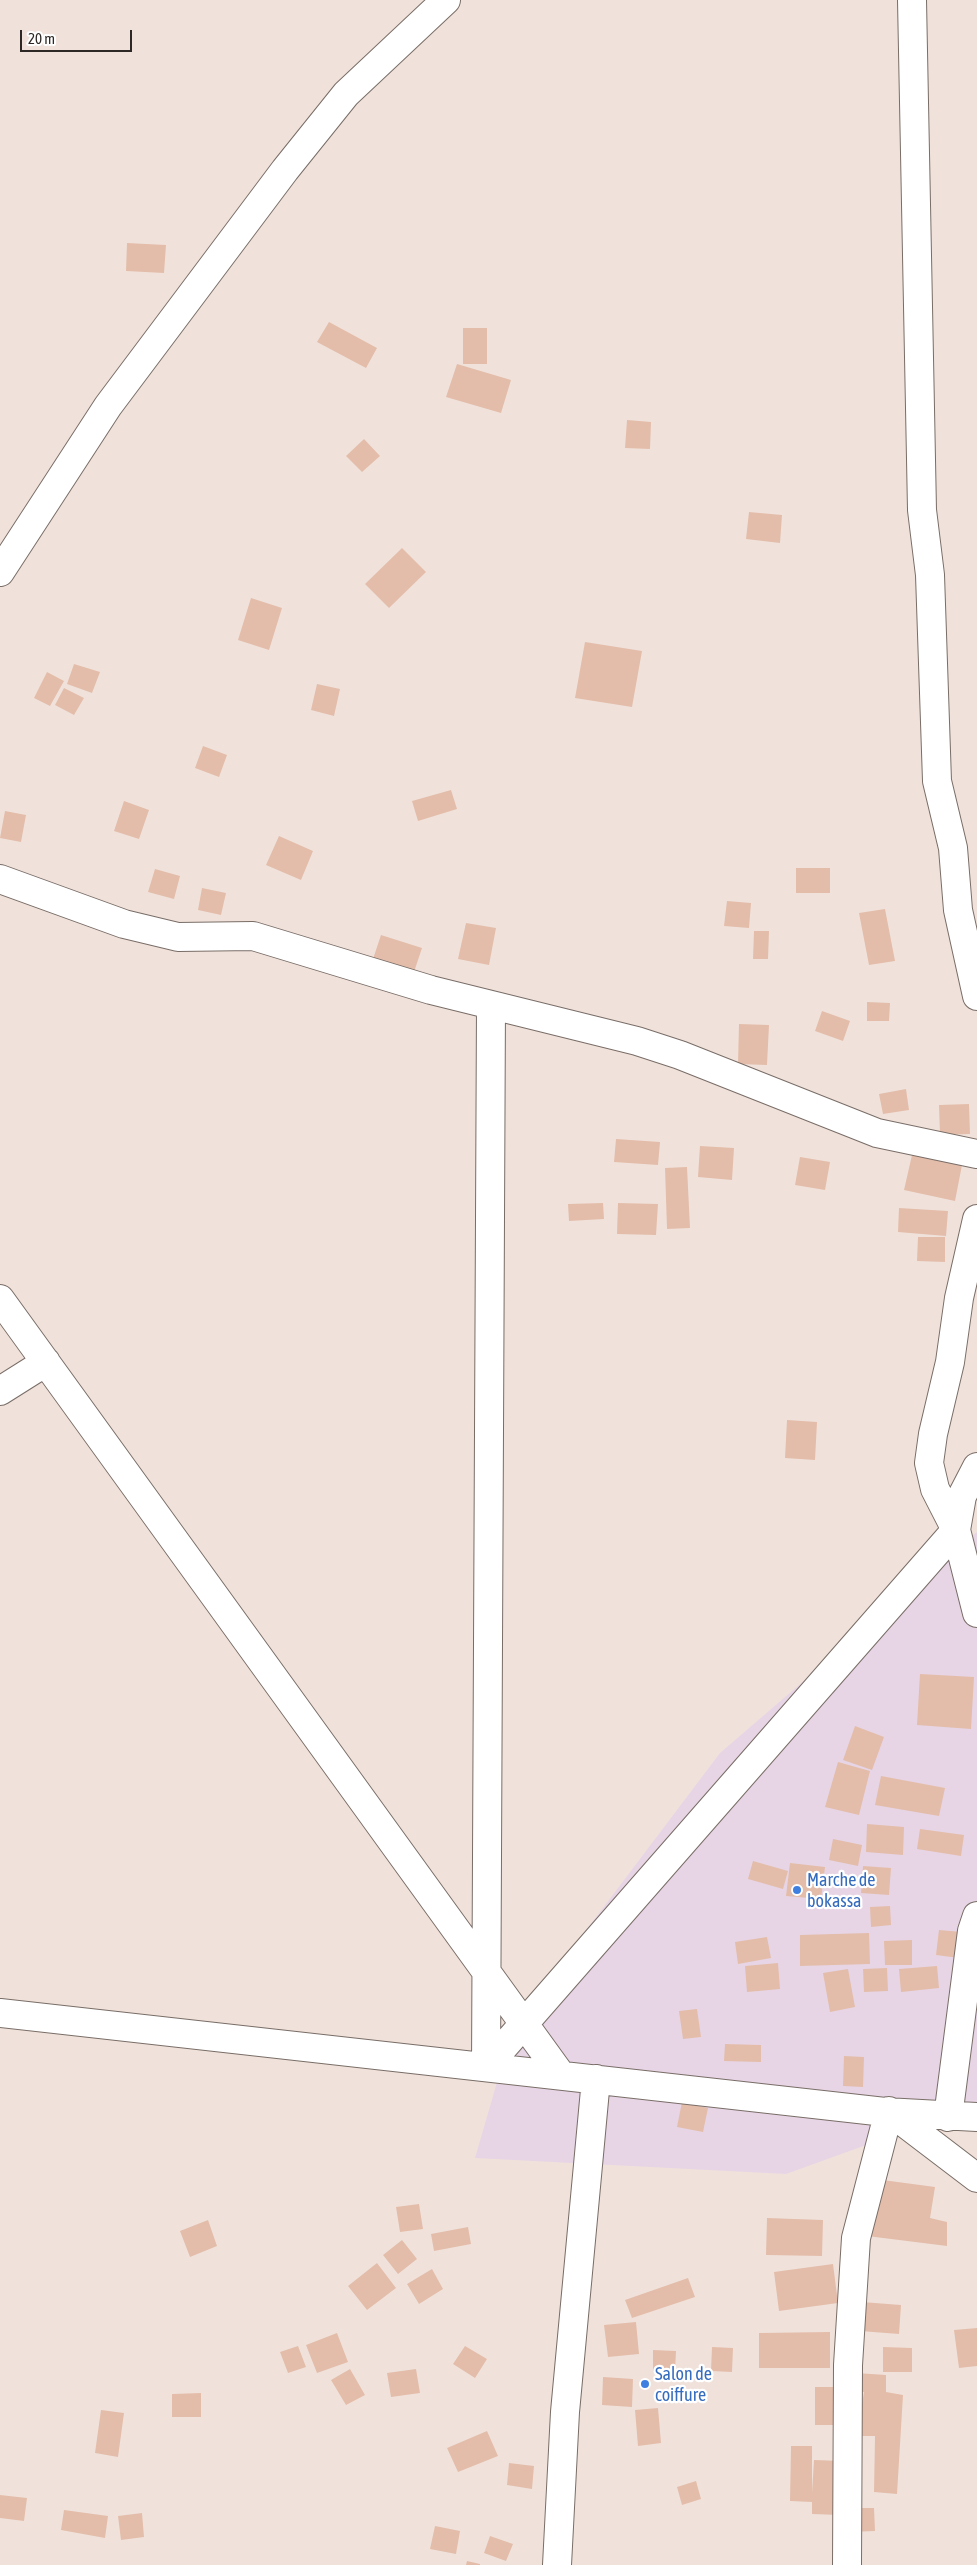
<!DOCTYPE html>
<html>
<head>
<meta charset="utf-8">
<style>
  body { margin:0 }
  #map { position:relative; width:977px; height:2565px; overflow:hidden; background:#f0e2db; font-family:"Asap Condensed",sans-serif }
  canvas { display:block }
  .scale { position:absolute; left:20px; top:30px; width:112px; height:22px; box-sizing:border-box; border:2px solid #2d2825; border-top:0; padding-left:6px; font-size:15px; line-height:18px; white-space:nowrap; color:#2d2825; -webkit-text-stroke:4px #fff; paint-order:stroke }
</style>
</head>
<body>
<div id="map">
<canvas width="977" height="2565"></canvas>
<div class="scale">20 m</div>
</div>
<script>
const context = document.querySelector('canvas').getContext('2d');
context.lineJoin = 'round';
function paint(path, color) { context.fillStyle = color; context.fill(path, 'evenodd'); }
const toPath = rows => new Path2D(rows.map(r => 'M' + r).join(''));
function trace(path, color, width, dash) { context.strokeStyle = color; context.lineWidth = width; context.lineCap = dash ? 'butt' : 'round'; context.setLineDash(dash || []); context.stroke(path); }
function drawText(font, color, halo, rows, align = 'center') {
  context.font = font + ' "Asap Condensed",sans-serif'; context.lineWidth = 4.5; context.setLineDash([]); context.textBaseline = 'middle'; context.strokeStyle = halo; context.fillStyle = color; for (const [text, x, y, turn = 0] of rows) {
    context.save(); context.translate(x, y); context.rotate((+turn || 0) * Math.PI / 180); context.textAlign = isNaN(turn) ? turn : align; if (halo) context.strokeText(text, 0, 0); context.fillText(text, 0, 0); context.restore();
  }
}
paint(toPath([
  [977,1532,977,2105,786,2174,475,2158,513,2027,720,1753]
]), '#e7d5e5');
paint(toPath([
  [127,243,166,245,164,273,126,271],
  [329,322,377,348,366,368,317,342],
  [463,328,487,328,487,364,463,364],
  [457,364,511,380,501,413,446,397],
  [627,420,651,422,650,449,625,448],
  [364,439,380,456,362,472,346,456],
  [749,512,782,515,780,543,746,539],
  [402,548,426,572,389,608,365,584],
  [251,598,282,608,269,650,238,640],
  [585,642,642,651,632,707,575,698],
  [74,664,100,672,92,693,67,684],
  [47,672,64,681,50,706,34,698],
  [317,684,340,689,334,716,311,710],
  [64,688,84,698,74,715,55,705],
  [203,746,227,755,219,777,195,768],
  [451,790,457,809,418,821,412,801],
  [124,801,149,810,139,839,114,831],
  [5,811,26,815,21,842,0,838],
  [279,836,313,851,301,880,266,865],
  [796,868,830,868,830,893,796,893],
  [155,869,180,876,174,899,148,892],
  [202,888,226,893,221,915,198,910],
  [727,901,751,903,749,928,724,926],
  [885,909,895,961,869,965,859,913],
  [466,923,496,928,489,965,458,959],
  [754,931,769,931,768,959,753,959],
  [381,935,422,948,412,978,371,965],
  [867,1002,890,1003,889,1021,867,1021],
  [822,1011,850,1021,843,1041,815,1031],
  [739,1024,769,1025,767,1065,738,1064],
  [906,1089,909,1110,883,1114,879,1094],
  [969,1104,970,1134,940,1135,939,1105],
  [616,1139,660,1142,658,1165,614,1162],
  [700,1146,734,1148,732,1180,698,1177],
  [912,1155,962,1165,955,1201,904,1190],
  [800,1157,830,1162,825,1190,795,1185],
  [687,1167,690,1228,667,1229,665,1168],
  [603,1203,604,1219,569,1221,568,1204],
  [618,1203,658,1204,656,1235,617,1234],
  [899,1208,948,1211,946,1236,898,1232],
  [918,1237,945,1237,945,1262,917,1261],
  [787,1420,817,1422,815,1460,785,1458],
  [920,1674,974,1677,971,1729,917,1725],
  [855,1726,884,1737,872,1770,843,1760],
  [838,1762,870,1771,859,1815,825,1807],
  [881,1776,945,1788,939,1816,875,1805],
  [867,1824,904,1827,903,1855,866,1852],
  [920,1829,964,1835,961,1856,917,1849],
  [833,1839,862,1845,858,1866,829,1860],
  [753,1861,788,1871,783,1889,748,1879],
  [790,1863,825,1867,821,1899,786,1896],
  [863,1866,891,1868,889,1895,861,1893],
  [890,1906,891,1925,871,1927,870,1907],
  [939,1930,962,1932,959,1958,936,1955],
  [869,1933,870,1964,800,1966,800,1935],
  [767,1937,771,1958,738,1964,735,1942],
  [912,1940,912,1965,885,1965,884,1941],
  [778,1963,780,1989,747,1992,745,1966],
  [937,1966,939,1988,901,1992,899,1969],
  [887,1968,888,1991,864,1992,863,1969],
  [848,1969,855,2007,830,2012,823,1973],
  [697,2009,701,2037,683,2039,679,2011],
  [725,2044,761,2045,761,2062,724,2061],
  [844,2056,864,2057,863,2087,843,2086],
  [682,2102,708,2108,703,2132,677,2127],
  [875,2179,935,2187,930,2218,947,2222,947,2246,867,2236],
  [419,2204,423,2229,400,2232,396,2207],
  [767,2218,823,2220,822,2256,766,2255],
  [208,2220,217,2246,190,2257,180,2231],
  [468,2227,471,2244,434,2251,431,2234],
  [402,2240,417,2259,398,2274,383,2255],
  [377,2263,396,2288,367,2310,348,2286],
  [833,2264,838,2303,779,2311,774,2272],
  [432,2269,443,2289,419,2304,407,2284],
  [688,2278,695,2297,632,2318,625,2300],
  [862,2302,901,2305,899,2334,860,2331],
  [636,2322,639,2354,608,2357,604,2325],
  [977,2328,977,2366,959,2368,954,2330],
  [830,2332,830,2368,759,2368,759,2333],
  [337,2333,348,2362,317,2373,306,2345],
  [298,2346,306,2367,288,2373,280,2352],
  [465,2346,487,2359,475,2378,453,2364],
  [712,2347,733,2348,732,2372,711,2371],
  [883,2347,912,2348,912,2372,883,2372],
  [653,2350,676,2351,675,2371,653,2371],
  [350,2369,365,2395,346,2405,331,2380],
  [416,2369,420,2393,391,2397,387,2373],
  [856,2373,886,2375,886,2392,903,2395,897,2494,874,2492,875,2436,857,2436,864,2392,856,2391],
  [603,2377,633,2379,632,2407,602,2405],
  [815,2387,843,2387,843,2425,815,2425],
  [201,2393,201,2417,172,2417,172,2394],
  [658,2408,661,2443,638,2446,635,2410],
  [101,2410,124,2413,118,2457,95,2453],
  [487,2431,498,2456,458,2472,447,2448],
  [791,2446,812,2446,812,2493,814,2460,842,2461,840,2515,812,2514,812,2502,790,2501],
  [509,2463,534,2466,532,2489,507,2485],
  [696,2481,701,2499,682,2505,677,2487],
  [0,2495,27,2498,24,2521,0,2518],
  [850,2508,874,2508,875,2531,850,2532],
  [64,2510,108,2516,105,2538,61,2530],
  [142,2513,144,2537,121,2540,118,2516],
  [435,2526,460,2531,456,2554,430,2549],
  [490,2536,513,2544,506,2561,484,2553],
  [467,2561,480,2564,480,2565,466,2565]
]), '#e3bdaa');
const street = toPath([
  [912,0,922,510,930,575,937,781,953,848,958,910,977,996],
  [0,572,108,406,285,170,346,94,446,0],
  [0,879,124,924,178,937,253,936,431,990,637,1041,680,1055,877,1133,977,1154],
  [977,1219,959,1298,950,1362,933,1434,929,1463,935,1489,956,1530,977,1613],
  [0,1299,561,2075],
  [0,1391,46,1362],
  [0,2013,885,2112,977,2117],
  [486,2067,491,1005],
  [486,2067,956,1530,962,1496,977,1467],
  [948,2117,972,1931,977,1916],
  [557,2565,565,2412,596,2079],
  [847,2565,848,2365,856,2238,889,2111,977,2178]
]);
trace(street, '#796d67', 30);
trace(street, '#fff', 28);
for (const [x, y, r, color] of [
  [797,1890,5,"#3f7fe0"],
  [645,2384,5,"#3f7fe0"]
]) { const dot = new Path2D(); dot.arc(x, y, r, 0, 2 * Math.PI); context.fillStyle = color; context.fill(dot); trace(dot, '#fff', 2); }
drawText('18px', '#366cbe', '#fff', [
  ["Marche de",807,1880],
  ["bokassa",807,1901],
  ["Salon de",655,2374],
  ["coiffure",655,2395]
], 'left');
</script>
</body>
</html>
